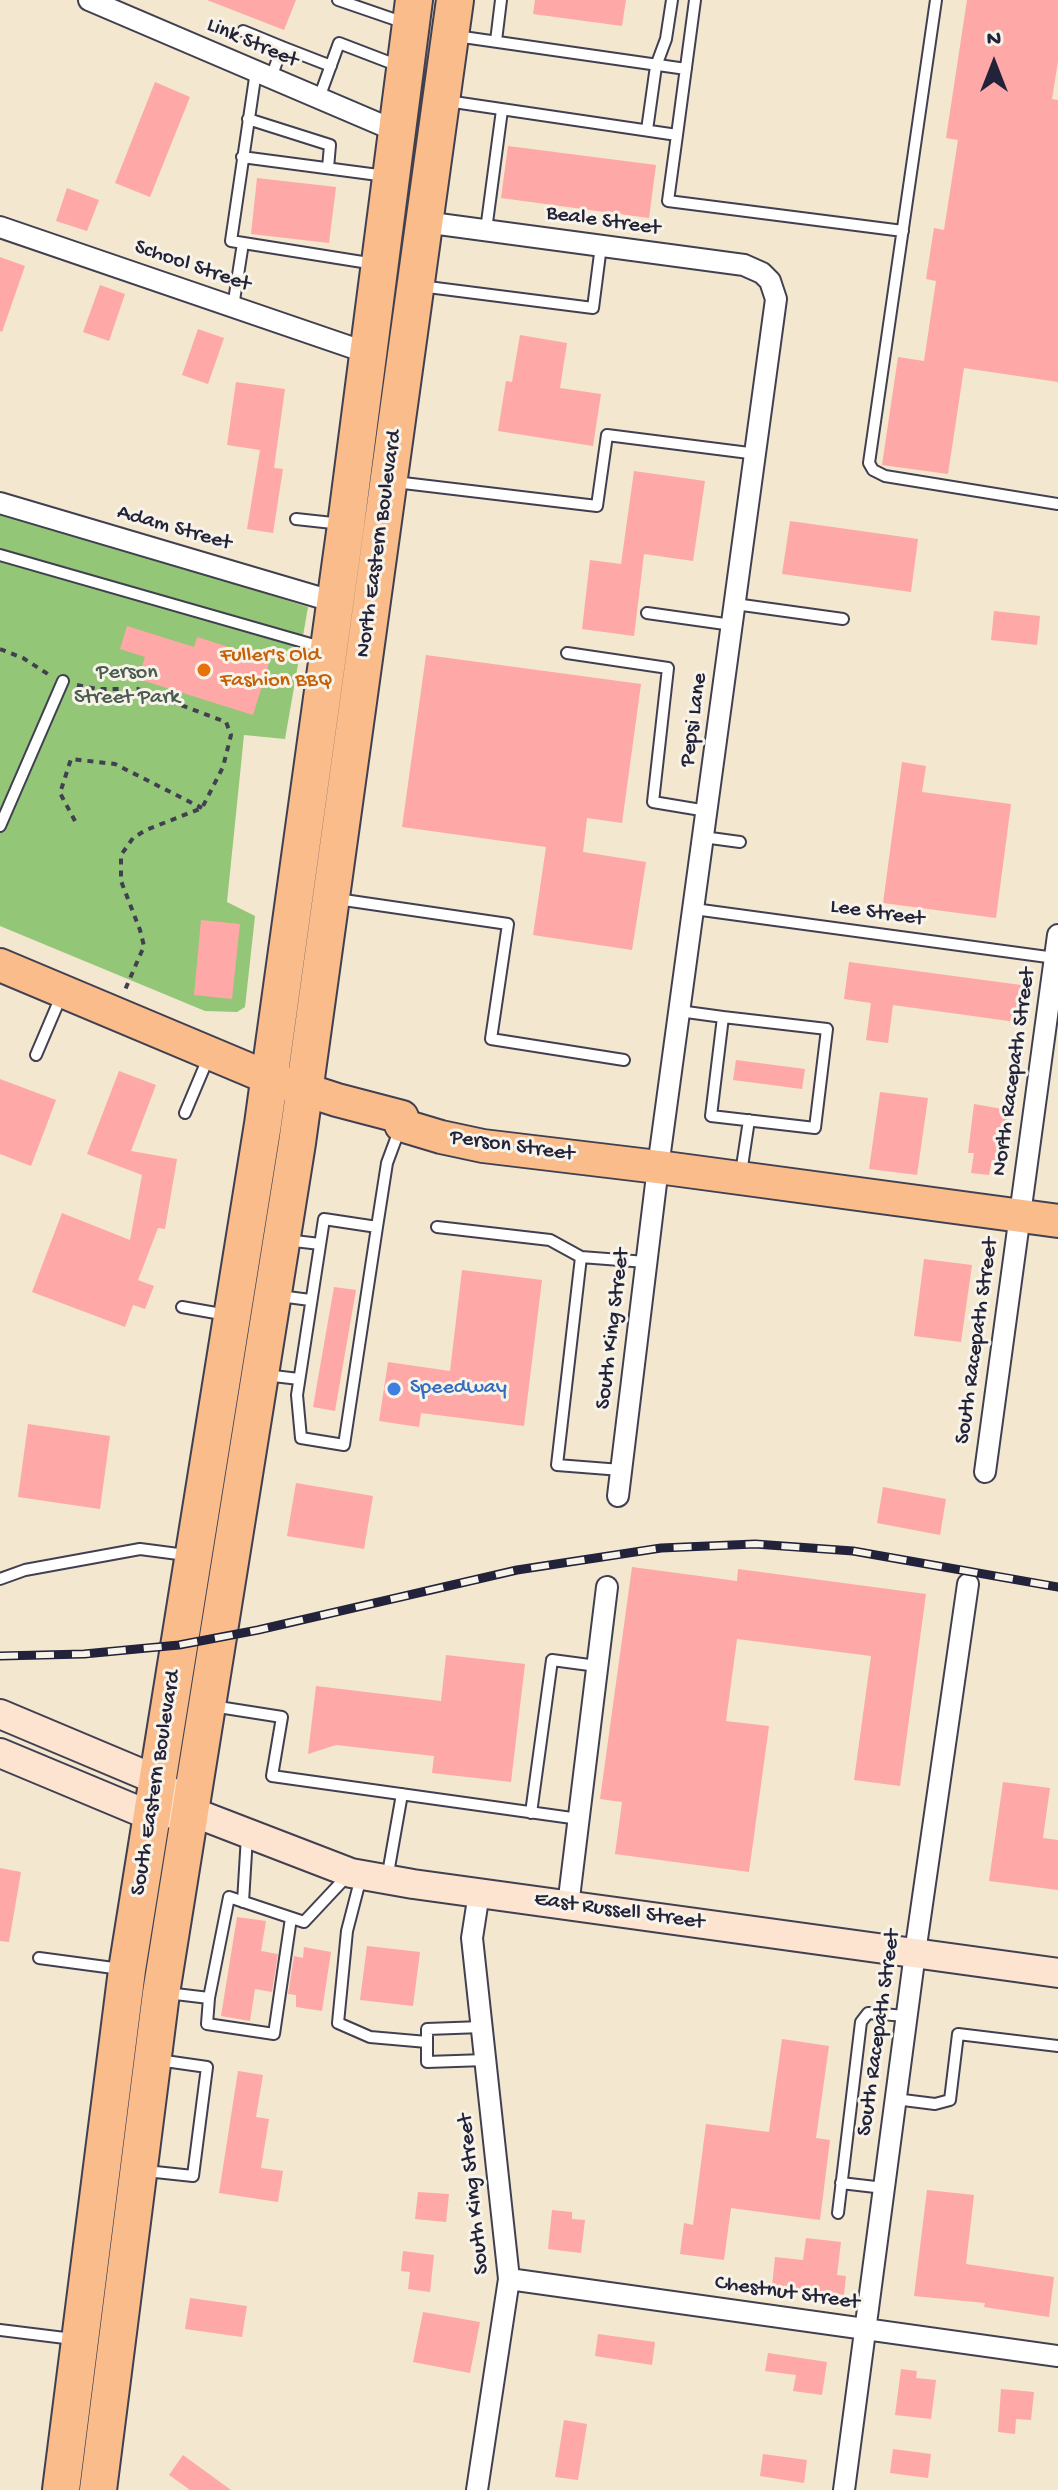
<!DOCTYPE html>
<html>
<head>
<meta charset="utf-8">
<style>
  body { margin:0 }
  #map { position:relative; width:1058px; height:2490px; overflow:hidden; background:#f3e7d0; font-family:"Gochi Hand",sans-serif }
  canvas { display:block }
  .north { position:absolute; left:954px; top:24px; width:80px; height:80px; -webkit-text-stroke:6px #f7f3e8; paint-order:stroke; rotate:0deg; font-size:22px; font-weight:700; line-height:32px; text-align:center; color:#22223b }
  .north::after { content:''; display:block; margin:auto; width:28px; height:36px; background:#22223b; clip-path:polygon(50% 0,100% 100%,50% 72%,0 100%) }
</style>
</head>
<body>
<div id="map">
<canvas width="1058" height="2490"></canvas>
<div class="north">N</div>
</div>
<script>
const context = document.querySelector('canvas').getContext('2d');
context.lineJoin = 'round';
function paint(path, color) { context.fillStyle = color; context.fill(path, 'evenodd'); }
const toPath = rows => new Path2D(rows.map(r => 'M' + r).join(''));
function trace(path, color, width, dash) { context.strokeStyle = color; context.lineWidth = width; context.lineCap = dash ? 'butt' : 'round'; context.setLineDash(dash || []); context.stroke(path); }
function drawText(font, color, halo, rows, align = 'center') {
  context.font = font + ' "Gochi Hand",sans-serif'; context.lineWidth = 6; context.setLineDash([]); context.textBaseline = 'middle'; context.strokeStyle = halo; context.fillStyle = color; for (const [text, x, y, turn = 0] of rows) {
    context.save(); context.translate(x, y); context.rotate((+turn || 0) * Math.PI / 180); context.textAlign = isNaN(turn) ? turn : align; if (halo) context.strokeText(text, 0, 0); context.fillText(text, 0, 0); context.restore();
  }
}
paint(toPath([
  [0,510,308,607,285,739,244,735,227,902,255,916,245,1007,237,1012,205,1011,0,926]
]), '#93c677');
paint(toPath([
  [207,0,296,0,284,30],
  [535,0,626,0,622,26,533,14],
  [967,0,1058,0,1058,61,1052,99,1058,100,1058,382,964,368,948,474,882,465,898,357,924,361,936,281,926,279,934,228,944,230,958,140,946,138],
  [155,82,190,97,150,197,115,183],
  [508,146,656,165,649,218,501,198],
  [257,178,336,187,329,243,251,234],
  [67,188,99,200,87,231,56,221],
  [0,257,25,266,2,332,0,331],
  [100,285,125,294,109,341,83,332],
  [198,329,224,338,208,384,182,375],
  [520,335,567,343,560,388,601,394,593,446,498,431,506,381,512,382],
  [236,382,285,389,274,468,283,469,273,533,247,529,260,450,227,445],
  [634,471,705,481,693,561,644,554,634,636,582,629,590,560,621,564],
  [790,521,918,539,911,592,782,574],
  [994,611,1040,616,1037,645,991,640],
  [127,626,194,647,197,637,270,660,253,715,138,679,145,657,120,649],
  [426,655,641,684,622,823,587,818,583,852,646,862,632,950,533,935,546,847,402,827],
  [902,762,926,766,922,792,1011,804,996,918,883,903],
  [201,920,240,924,232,999,194,995],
  [849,962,1021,985,1016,1022,893,1005,888,1043,866,1040,871,1003,844,999],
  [736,1060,805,1069,802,1089,733,1080],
  [119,1071,156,1085,131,1151,177,1159,165,1229,158,1228,138,1280,154,1286,145,1309,133,1305,125,1327,32,1292,62,1213,130,1240,142,1175,87,1154],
  [0,1079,56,1100,31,1166,0,1154],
  [880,1092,928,1098,917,1175,869,1169],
  [974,1104,1008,1110,1001,1161,992,1160,989,1175,971,1173,974,1153,968,1153],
  [924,1259,972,1265,961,1342,914,1336],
  [462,1270,542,1280,524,1426,421,1413,419,1427,379,1421,388,1362,450,1371],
  [334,1287,356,1290,335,1411,313,1407],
  [28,1424,110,1436,100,1509,18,1497],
  [296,1483,373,1496,364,1549,287,1536],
  [883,1487,946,1499,940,1535,877,1523],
  [632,1567,737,1581,738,1569,926,1594,900,1786,854,1780,871,1656,737,1639,726,1721,769,1726,749,1872,615,1854,622,1802,600,1799],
  [446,1655,525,1664,511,1782,432,1773,434,1756,336,1745,308,1754,316,1686,441,1701],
  [1003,1782,1050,1788,1043,1838,1058,1840,1058,1890,989,1881],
  [0,1868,21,1872,9,1942,0,1941],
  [237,1917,266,1921,261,1951,278,1954,272,1992,255,1989,250,2021,221,2016],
  [367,1946,420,1952,413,2006,360,2000],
  [304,1947,331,1952,322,2011,296,2007,296,1995,288,1994,294,1956,303,1958],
  [782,2039,829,2046,816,2138,830,2140,820,2220,731,2208,724,2260,680,2254,684,2223,693,2225,706,2124,769,2132],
  [238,2071,263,2075,256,2117,269,2119,261,2168,283,2171,278,2202,219,2193],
  [927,2190,974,2195,966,2264,1054,2277,1049,2317,984,2307,985,2303,914,2296],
  [418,2192,449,2194,446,2222,415,2219],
  [552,2210,572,2212,572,2219,585,2220,581,2253,548,2249],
  [806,2238,841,2242,837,2275,846,2276,844,2295,772,2286,775,2257,803,2260],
  [403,2251,434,2255,430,2292,408,2289,410,2272,401,2271],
  [190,2298,247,2306,242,2337,185,2329],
  [423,2312,480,2322,470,2373,413,2362],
  [598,2334,655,2342,652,2365,595,2356],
  [768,2353,827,2362,822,2395,793,2391,796,2375,765,2371],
  [901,2369,917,2371,916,2378,936,2380,931,2419,895,2415],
  [1001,2389,1034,2392,1031,2420,1016,2419,1015,2434,998,2432],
  [564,2420,587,2424,578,2480,555,2477],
  [893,2449,931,2454,928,2478,890,2473],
  [763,2454,807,2460,804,2483,760,2476],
  [183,2455,231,2490,190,2490,169,2475]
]), '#fea8a7');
const lane = toPath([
  [338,0,405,23],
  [936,0,869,463,873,470,885,476,1058,504],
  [243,31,282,47],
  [456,36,686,69],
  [496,41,501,0],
  [256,71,231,241,375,264],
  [271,78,282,47,331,66],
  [319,98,339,43,399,66],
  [447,101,677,135,695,0],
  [248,119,330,145,328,168],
  [647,130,656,66,666,39,672,0],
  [677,135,668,201,903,231],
  [242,157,386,176],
  [486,230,502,110],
  [420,286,593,308,601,246],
  [233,307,243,243],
  [395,482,597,506,607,435,757,454],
  [296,519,342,524],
  [0,555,321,647],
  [735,604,843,619],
  [647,613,732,625],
  [567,653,668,668,653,802,707,811],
  [0,826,63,681],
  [703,837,740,842],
  [337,899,508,924,491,1039,624,1060],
  [694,909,1055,958],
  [679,1011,723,1017],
  [723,1017,827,1029,815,1128,711,1116,723,1017],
  [36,1055,62,994],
  [185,1113,209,1056],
  [741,1173,749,1120],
  [324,1219,377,1227,344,1445,301,1438,297,1395,324,1219],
  [377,1227,387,1163,400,1128],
  [437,1227,550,1240,581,1257],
  [286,1240,320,1244],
  [280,1296,310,1300],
  [182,1307,227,1315],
  [265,1375,299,1379],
  [621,1470,557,1465,581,1257,646,1262],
  [0,1579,25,1570,140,1549,186,1555],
  [212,1706,282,1717,272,1776,579,1819],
  [531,1813,552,1660,597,1666],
  [361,1877,347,1931,338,2023,370,2037,427,2042,427,2029,482,2027],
  [387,1879,402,1794],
  [243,1902,247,1836],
  [291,1918,274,2034,207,2024,209,1998,229,1897,304,1922,349,1874],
  [39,1958,121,1969],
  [167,1993,209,1998],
  [427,2042,427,2062,485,2060],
  [895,2099,935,2104,950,2100,958,2034,1058,2046],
  [146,2171,193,2176,207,2067,158,2060],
  [841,2183,884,2188],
  [838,2213,861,2022,868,2013,906,2016],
  [0,2330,73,2339]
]);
const street = toPath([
  [89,0,396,131],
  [424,222,744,265,762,273,770,281,776,299,658,1167,618,1496],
  [0,227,368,353],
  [0,503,335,602],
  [985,1472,1058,935],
  [568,1906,607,1587],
  [509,2279,1058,2356],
  [477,2490,509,2279,472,1938,479,1893],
  [844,2490,915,1953,968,1584]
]);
const secondary = toPath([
  [0,1714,157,1780,190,1811,351,1873,413,1884,1058,1973],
  [0,1753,151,1816,171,1813]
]);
const primary = toPath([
  [0,965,269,1078,337,1100,402,1117,401,1125,441,1137,483,1146,658,1167,1058,1221]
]);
const highway = toPath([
  [61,2490,127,1970,263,1124,346,525,414,0],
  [98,2490,161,1993,297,1143,455,0]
]);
trace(lane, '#414051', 14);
trace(street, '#414051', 24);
trace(secondary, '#414051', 32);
trace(primary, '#414051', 36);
trace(highway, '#414051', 40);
trace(toPath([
  [0,649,23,658,51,676],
  [77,685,97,689,138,689,226,722,231,735,223,767,202,808,146,830,133,838,121,855,121,881,140,930,144,946,125,990],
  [75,821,60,793,71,759,115,764,202,808]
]), '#414051', 4, [6, 6]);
trace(lane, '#fff', 10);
trace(street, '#fff', 20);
trace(secondary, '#fde4d0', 28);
trace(primary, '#f9bc8a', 32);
trace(highway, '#f9bc8a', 36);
const rail = toPath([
  [0,1656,84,1654,179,1645,258,1630,517,1570,661,1548,755,1544,853,1551,1058,1587]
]);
trace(rail, '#22223b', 9);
trace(rail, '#f7f3e8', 6, [18]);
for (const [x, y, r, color] of [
  [204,670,8,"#e8710a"],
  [394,1389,8,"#3f7fe0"]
]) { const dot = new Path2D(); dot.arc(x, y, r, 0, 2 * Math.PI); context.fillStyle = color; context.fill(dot); trace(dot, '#f7f3e8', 3); }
drawText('22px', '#22223b', '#f7f3e8', [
  ["Link Street",252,44,23],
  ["Beale Street",603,222,8],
  ["School Street",192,267,19],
  ["Adam Street",174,529,16],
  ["North Eastern Boulevard",380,544,-82],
  ["Pepsi Lane",695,720,-82],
  ["Lee Street",877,914,8],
  ["North Racepath Street",1015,1072,-82],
  ["Person Street",512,1147,8],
  ["South King Street",614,1329,-83],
  ["South Racepath Street",978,1341,-82],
  ["South Eastern Boulevard",157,1783,-81],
  ["East Russell Street",619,1912,8],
  ["South Racepath Street",880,2033,-82],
  ["South King Street",475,2194,-96],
  ["Chestnut Street",787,2294,8]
]);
drawText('22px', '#c56008', '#f7f3e8', [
  ["Fuller's Old",220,657],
  ["Fashion BBQ",220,682]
], 'left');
drawText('22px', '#4a5b50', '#f7f3e8', [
  ["Person",127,674],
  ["Street Park",127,699]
]);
drawText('22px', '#366cbe', '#f7f3e8', [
  ["Speedway",410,1389]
], 'left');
</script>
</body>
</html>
